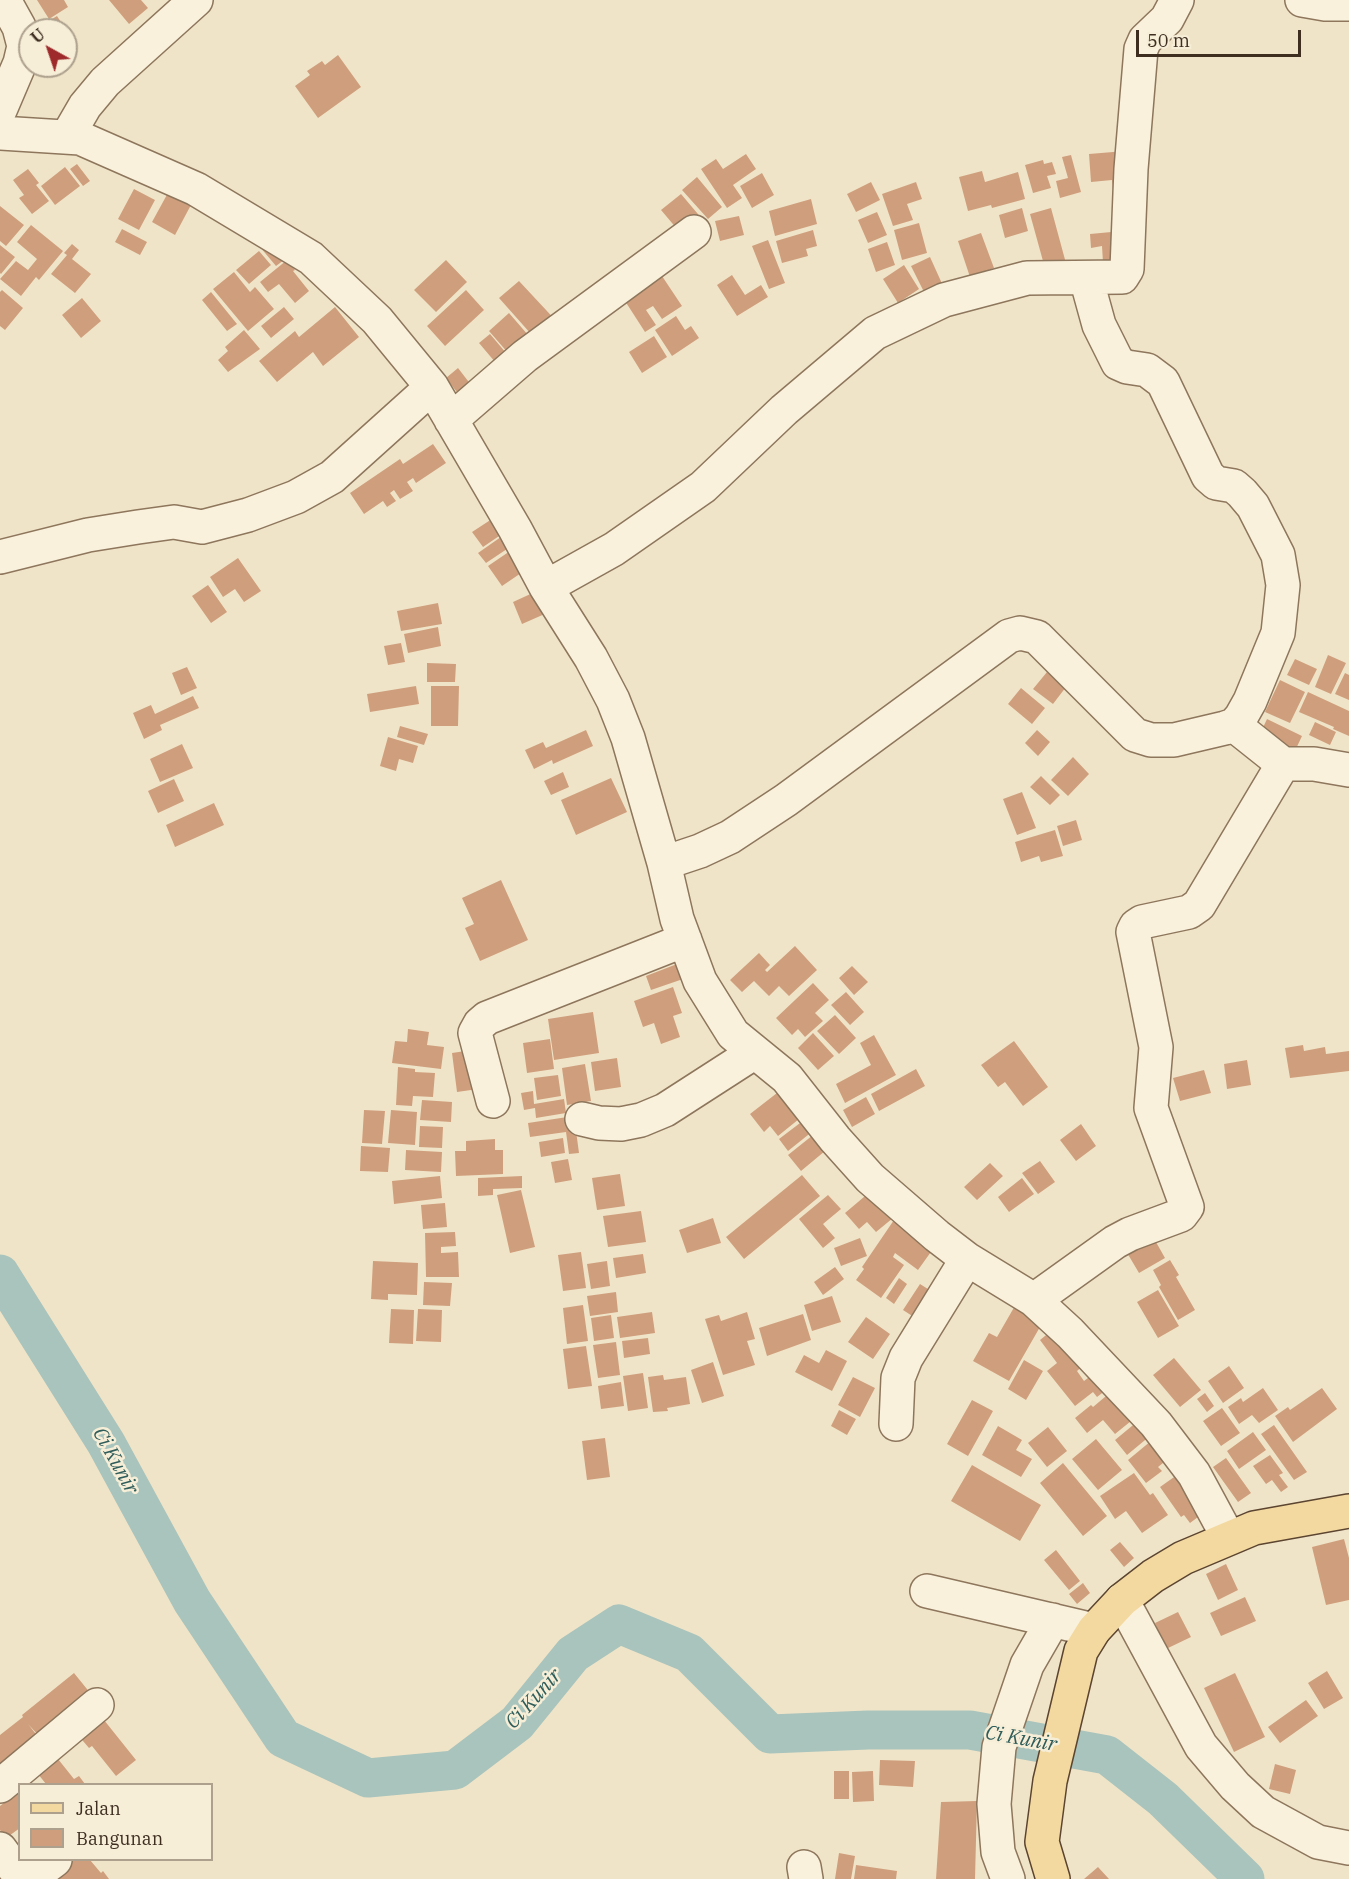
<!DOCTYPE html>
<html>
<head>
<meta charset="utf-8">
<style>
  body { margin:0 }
  #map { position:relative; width:1349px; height:1879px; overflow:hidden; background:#f0e4c8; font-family:"IBM Plex Serif",serif }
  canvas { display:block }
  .legend { position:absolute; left:18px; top:1783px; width:195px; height:78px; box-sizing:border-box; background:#f7eed8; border:2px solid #ada18e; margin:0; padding:8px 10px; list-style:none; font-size:18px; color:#3d2e20 }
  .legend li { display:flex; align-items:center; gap:12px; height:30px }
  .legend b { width:30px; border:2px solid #ada18e }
  .north { position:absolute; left:18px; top:18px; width:60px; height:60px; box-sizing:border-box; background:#f7eed8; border:2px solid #ada18e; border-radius:50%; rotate:320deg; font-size:16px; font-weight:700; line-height:24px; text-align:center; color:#3d2e20 }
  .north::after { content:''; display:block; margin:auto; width:21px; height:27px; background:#9e2a2b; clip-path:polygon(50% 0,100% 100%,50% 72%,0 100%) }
  .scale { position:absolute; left:1136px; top:30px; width:165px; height:27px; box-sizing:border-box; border:3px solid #3d2e20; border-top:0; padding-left:8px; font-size:18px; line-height:21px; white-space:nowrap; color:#3d2e20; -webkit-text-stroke:4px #f7eed8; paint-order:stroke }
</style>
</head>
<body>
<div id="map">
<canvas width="1349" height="1879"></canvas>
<ul class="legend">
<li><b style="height:8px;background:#f3d9a0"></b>Jalan</li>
<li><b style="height:16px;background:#cf9f7d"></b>Bangunan</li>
</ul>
<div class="north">U</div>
<div class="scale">50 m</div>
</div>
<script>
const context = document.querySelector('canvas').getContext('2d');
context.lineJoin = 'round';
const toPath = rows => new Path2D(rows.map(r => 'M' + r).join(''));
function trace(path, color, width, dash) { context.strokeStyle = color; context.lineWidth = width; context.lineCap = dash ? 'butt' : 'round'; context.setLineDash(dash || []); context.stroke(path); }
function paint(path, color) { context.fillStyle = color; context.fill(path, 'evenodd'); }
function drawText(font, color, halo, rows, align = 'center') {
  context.font = font + ' "IBM Plex Serif",serif'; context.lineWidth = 5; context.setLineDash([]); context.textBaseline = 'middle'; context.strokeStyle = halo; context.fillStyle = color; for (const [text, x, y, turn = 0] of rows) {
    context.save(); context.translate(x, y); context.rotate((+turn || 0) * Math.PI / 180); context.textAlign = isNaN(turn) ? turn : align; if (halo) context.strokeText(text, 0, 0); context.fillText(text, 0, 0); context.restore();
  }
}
trace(toPath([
  [0,1274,106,1443,192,1601,283,1738,368,1778,455,1770,517,1723,573,1654,619,1624,689,1653,770,1734,868,1730,970,1730,1107,1755,1163,1799,1245,1879]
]), '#a9c4bc', 39);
paint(toPath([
  [37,0,64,0,68,7,49,19],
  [109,0,141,0,148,8,129,24],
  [57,16,66,30,43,30,40,26],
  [338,55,361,87,318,118,295,86,310,75,307,71,322,61,325,65],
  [1125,151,1114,200,1112,180,1091,182,1089,154],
  [746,154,756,169,733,185,742,198,727,208,701,169,716,159,723,169],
  [1071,155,1081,192,1060,198,1056,181,1068,178,1062,157],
  [1043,160,1044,164,1052,162,1056,174,1047,176,1051,188,1033,193,1025,165],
  [77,164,90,181,83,186,70,169],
  [65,167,80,186,55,205,41,186],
  [28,169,39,183,36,185,49,201,32,214,19,198,24,195,13,180],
  [982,171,985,182,1018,172,1025,199,992,208,991,205,968,211,959,177],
  [762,173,774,195,752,208,740,186],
  [697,177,722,207,708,219,682,190],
  [871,182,880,200,856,212,847,194],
  [916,182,922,199,907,204,913,220,893,226,882,194],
  [134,189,155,200,139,230,118,219],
  [169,191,192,203,175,235,152,222],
  [681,194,703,220,683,236,661,210],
  [811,199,817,224,775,236,769,211],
  [0,206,24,225,6,246,0,241],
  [1022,208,1028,231,1005,238,999,215],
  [1051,208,1067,267,1046,272,1030,214],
  [877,212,887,235,868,243,858,220],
  [739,216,744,235,720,241,715,221],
  [919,223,927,253,902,260,894,230],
  [31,225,63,251,39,280,36,277,21,296,0,279,16,261,28,270,37,259,17,242],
  [122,229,147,242,140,255,115,242],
  [813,230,817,246,806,249,808,256,782,263,776,241],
  [1122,231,1124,262,1103,263,1102,246,1091,248,1090,234],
  [981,233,994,268,970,277,958,241],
  [268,240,284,260,276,266,260,247],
  [768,240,785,283,769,289,752,246],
  [887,242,895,265,876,272,868,249],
  [72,244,79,250,72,259,91,274,75,293,51,274,67,255,64,253],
  [0,245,15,257,1,274,0,273],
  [259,251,271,265,249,284,236,270],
  [930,257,944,288,926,296,911,266],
  [287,260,295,270,293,271,309,291,295,303,279,284,268,292,260,282],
  [446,260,467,282,436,312,414,290],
  [904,265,919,289,898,303,883,279],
  [234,272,250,292,255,287,274,309,248,331,213,289],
  [732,275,745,295,761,285,768,297,737,316,717,285],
  [662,276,682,306,662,319,653,306,646,310,656,325,645,332,625,301],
  [519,281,560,325,539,343,499,298],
  [2,290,23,308,5,330,0,326,0,292],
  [466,290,484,310,445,346,427,326],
  [211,292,237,324,227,331,202,300],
  [82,298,101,321,81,338,62,315],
  [284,307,294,319,271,338,261,326],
  [335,307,359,337,323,366,313,352,277,382,259,361,295,331,299,337],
  [509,313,535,343,515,361,489,331],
  [676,316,685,330,691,326,699,338,672,356,655,330],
  [244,330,260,349,228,372,218,360,228,351,225,347],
  [490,334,512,360,501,369,479,343],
  [654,336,667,357,642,373,629,352],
  [458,368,475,390,463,400,446,378],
  [433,444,446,463,416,483,413,478,407,482,413,491,400,499,394,490,390,493,396,501,387,507,383,501,364,514,350,493,400,459,403,464],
  [495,517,505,532,483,547,472,532],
  [508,532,516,543,486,563,478,553],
  [513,549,527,569,502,586,488,566],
  [238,558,261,591,244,602,235,589,223,597,210,577],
  [208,585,227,612,211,623,192,596],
  [537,591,547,613,522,624,513,602],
  [438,603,442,624,401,631,397,611],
  [438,627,441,646,408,653,404,634],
  [401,643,405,662,388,665,384,646],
  [1328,655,1346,663,1331,694,1315,687],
  [1295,659,1317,669,1309,685,1287,675],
  [427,663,456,664,455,682,427,682],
  [187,667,197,688,181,695,172,673],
  [1047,672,1066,687,1053,704,1033,689],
  [1345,673,1349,675,1349,700,1335,694],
  [1280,680,1305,692,1290,723,1265,712],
  [416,686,419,704,370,712,367,694],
  [431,686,459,686,458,726,431,726],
  [1021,688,1045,708,1032,724,1008,704],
  [1308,692,1349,711,1349,736,1333,729,1334,727,1299,712],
  [193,696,199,708,160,725,162,730,144,739,133,713,151,705,155,714],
  [1267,719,1302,736,1294,753,1259,736],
  [1315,722,1336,732,1330,745,1309,735],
  [400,726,428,734,424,745,397,737],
  [586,730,593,746,553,764,552,760,534,769,525,750,543,742,546,748],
  [1037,730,1050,742,1038,756,1025,743],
  [388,737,418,746,413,763,399,759,396,771,380,766],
  [182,744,193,768,160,782,150,759],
  [1073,757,1089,774,1068,796,1051,780],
  [563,772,569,787,551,795,544,781],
  [1041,776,1060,795,1050,805,1030,787],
  [611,778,627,812,576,835,561,800],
  [174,779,184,801,158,813,148,791],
  [1022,792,1036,828,1017,835,1003,799],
  [214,803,224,825,175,847,166,825],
  [1076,820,1082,840,1063,846,1057,826],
  [1055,830,1063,856,1041,862,1039,856,1021,862,1015,842],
  [501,880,528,940,480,961,465,928,474,924,462,898],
  [795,946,817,970,789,996,779,986,769,996,754,981,742,992,730,980,759,953,770,965,765,970,767,972],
  [677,964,683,979,651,990,646,976],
  [852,966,868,982,854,995,839,978],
  [813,983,829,1000,815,1013,823,1021,805,1037,798,1029,792,1035,776,1018],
  [673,987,682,1013,673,1016,680,1037,661,1044,654,1023,643,1027,634,1001],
  [846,992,864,1012,850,1025,831,1005],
  [593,1012,599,1053,554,1060,548,1019],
  [835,1015,856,1038,839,1054,817,1031],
  [408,1029,429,1032,427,1045,444,1047,441,1069,392,1063,395,1041,407,1042],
  [813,1033,834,1056,818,1070,798,1048],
  [874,1035,896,1075,845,1103,836,1084,871,1065,860,1043],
  [550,1039,554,1069,527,1073,523,1043],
  [1014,1041,1048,1087,1023,1106,1005,1082,998,1087,981,1065],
  [1303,1045,1304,1051,1325,1047,1326,1054,1349,1051,1349,1071,1290,1078,1285,1048],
  [472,1050,478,1089,457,1092,452,1053],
  [617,1058,621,1087,595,1091,591,1062],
  [1247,1060,1251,1085,1227,1089,1224,1064],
  [585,1064,591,1101,567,1105,562,1068],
  [398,1067,415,1069,415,1072,435,1073,433,1097,413,1096,412,1106,396,1105],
  [916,1069,925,1086,879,1111,871,1094],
  [1204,1070,1211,1093,1180,1101,1173,1078],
  [558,1075,561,1096,537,1100,534,1078],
  [533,1091,534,1104,564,1099,566,1113,536,1118,535,1108,524,1110,521,1093],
  [777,1093,799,1119,778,1136,770,1126,764,1132,750,1114],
  [866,1097,875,1114,852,1127,843,1110],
  [422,1100,452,1102,451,1122,420,1120],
  [364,1110,385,1111,382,1144,362,1143],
  [391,1110,417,1112,415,1145,388,1143],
  [574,1116,579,1153,569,1154,566,1132,530,1137,528,1123],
  [804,1120,813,1131,788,1151,779,1139],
  [1081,1124,1096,1146,1076,1161,1060,1140],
  [420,1126,443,1127,442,1148,419,1147],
  [813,1135,825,1151,801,1171,788,1155],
  [563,1138,565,1153,541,1157,539,1142],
  [495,1139,495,1150,503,1150,503,1174,456,1176,455,1151,466,1151,466,1141],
  [361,1146,390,1148,388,1172,360,1171],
  [406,1150,442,1152,441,1172,405,1170],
  [568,1159,572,1180,555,1183,551,1162],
  [1040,1161,1055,1182,1038,1194,1022,1173],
  [990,1163,1003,1176,977,1200,964,1187],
  [620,1174,625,1206,597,1210,592,1178],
  [802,1175,820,1196,744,1259,726,1237],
  [440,1176,442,1198,394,1204,392,1181],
  [522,1176,522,1188,493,1189,493,1195,478,1196,478,1178],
  [1022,1178,1034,1194,1009,1212,998,1197],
  [521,1190,535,1247,510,1253,497,1195],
  [871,1191,893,1218,876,1232,867,1222,859,1229,845,1213],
  [828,1195,841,1209,823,1224,835,1238,823,1248,799,1219],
  [445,1203,447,1227,423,1229,421,1205],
  [641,1211,646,1242,608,1247,603,1216],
  [896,1217,933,1249,918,1270,895,1253,893,1257,904,1265,881,1298,856,1280,864,1269,862,1267],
  [713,1218,721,1243,687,1253,679,1230],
  [455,1232,456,1246,441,1247,441,1253,458,1252,459,1277,426,1277,425,1233],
  [1152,1235,1165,1258,1139,1273,1126,1251],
  [860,1238,867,1256,841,1266,834,1248],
  [581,1252,586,1288,563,1291,558,1255],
  [643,1254,646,1273,616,1278,613,1258],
  [1170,1260,1179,1275,1176,1277,1195,1310,1178,1320,1159,1287,1161,1285,1153,1270],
  [373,1261,418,1263,417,1295,388,1294,388,1300,371,1299],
  [607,1261,610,1286,591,1289,587,1264],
  [835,1267,844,1279,823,1295,814,1282],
  [899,1278,907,1284,894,1304,886,1298],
  [424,1282,452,1283,450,1306,423,1305],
  [920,1284,939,1296,923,1323,903,1310],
  [1158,1290,1179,1326,1158,1338,1137,1302],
  [616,1292,618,1312,590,1316,587,1296],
  [832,1296,841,1322,812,1331,804,1305],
  [1016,1304,1044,1320,1009,1381,973,1361,989,1333,997,1337],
  [583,1305,588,1341,567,1344,563,1308],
  [391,1309,414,1310,413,1344,389,1343],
  [418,1309,442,1310,441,1342,416,1341],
  [652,1312,655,1333,620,1338,617,1317],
  [747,1312,755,1339,747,1341,755,1365,723,1375,705,1319,719,1315,721,1321],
  [803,1314,811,1340,767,1356,759,1328],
  [611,1315,614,1338,594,1341,591,1318],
  [866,1317,890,1334,873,1359,848,1342],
  [1056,1327,1085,1364,1077,1371,1084,1381,1097,1371,1110,1387,1097,1397,1093,1392,1075,1406,1047,1371,1057,1363,1040,1340],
  [648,1338,650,1354,624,1358,622,1341],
  [616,1342,620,1375,598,1378,593,1345],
  [586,1346,592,1386,568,1389,563,1349],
  [826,1350,847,1361,832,1391,795,1372,804,1355,819,1363],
  [1174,1358,1201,1390,1180,1407,1153,1375],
  [1024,1360,1043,1371,1026,1400,1008,1389],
  [713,1362,724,1396,702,1403,691,1370],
  [1229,1366,1244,1388,1223,1403,1208,1381],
  [643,1373,648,1408,628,1411,623,1376],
  [663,1375,664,1380,686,1377,690,1404,667,1408,668,1411,653,1412,648,1377],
  [853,1377,875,1388,860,1417,838,1405],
  [621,1382,624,1406,601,1409,598,1386],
  [1263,1388,1278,1410,1259,1423,1252,1415,1239,1424,1228,1407,1241,1398,1243,1402],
  [1322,1388,1337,1409,1293,1442,1275,1416,1288,1407,1290,1410],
  [1112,1391,1136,1417,1115,1434,1103,1420,1087,1433,1075,1418,1091,1405,1093,1407],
  [1205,1393,1214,1406,1207,1412,1197,1399],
  [972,1400,993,1411,968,1456,947,1444],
  [1222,1408,1240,1433,1221,1446,1203,1421],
  [839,1410,856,1419,847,1435,831,1426],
  [1144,1416,1156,1431,1127,1455,1115,1440],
  [1274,1425,1307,1472,1294,1480,1261,1434],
  [998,1426,1022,1440,1016,1450,1032,1459,1021,1477,982,1455],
  [1048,1427,1067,1451,1047,1467,1028,1443],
  [1253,1432,1266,1450,1239,1469,1227,1451],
  [1157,1436,1173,1455,1158,1467,1162,1471,1146,1483,1128,1460],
  [605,1438,610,1477,587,1480,582,1441],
  [1096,1439,1122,1470,1098,1490,1072,1459],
  [1270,1455,1283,1473,1279,1475,1288,1487,1281,1492,1272,1480,1266,1484,1253,1466],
  [1226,1458,1251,1493,1238,1502,1213,1467],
  [1063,1463,1107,1516,1083,1536,1040,1483],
  [972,1465,1041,1505,1020,1541,951,1501],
  [1184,1470,1202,1514,1190,1523,1184,1515,1181,1517,1160,1487],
  [1134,1473,1150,1495,1153,1493,1168,1515,1142,1533,1126,1511,1115,1519,1100,1496],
  [1344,1539,1349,1558,1349,1600,1326,1605,1312,1547],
  [1120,1542,1134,1558,1124,1567,1110,1550],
  [1056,1550,1080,1581,1069,1590,1044,1560],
  [1226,1564,1238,1590,1218,1600,1206,1574],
  [1083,1583,1090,1593,1077,1604,1069,1594],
  [1245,1597,1256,1621,1221,1636,1210,1613],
  [1178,1612,1191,1637,1166,1649,1155,1623],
  [1327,1671,1343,1698,1324,1709,1308,1683],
  [74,1673,91,1694,39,1736,28,1724,39,1738,0,1773,0,1735,23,1717,22,1715],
  [1235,1673,1265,1737,1234,1752,1204,1688],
  [1306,1700,1318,1716,1280,1743,1268,1727],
  [100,1715,136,1760,116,1776,92,1746,89,1748,77,1734],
  [58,1759,74,1779,79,1776,85,1784,46,1784,38,1774],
  [880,1760,915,1761,913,1787,879,1785],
  [1275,1764,1296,1770,1290,1794,1269,1789],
  [834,1771,849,1771,849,1799,834,1799],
  [873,1771,874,1801,853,1802,852,1772],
  [20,1790,20,1828,6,1838,0,1830,0,1806],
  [977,1801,975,1879,936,1879,941,1802],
  [839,1853,855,1856,851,1879,835,1879],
  [70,1860,90,1860,101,1873,103,1871,109,1879,46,1879],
  [856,1865,897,1871,896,1879,854,1879],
  [1098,1867,1109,1879,1084,1879]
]), '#cf9f7d');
const minor = toPath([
  [1302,0,1325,4,1349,4],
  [0,110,20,63,24,46,19,27,4,0],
  [0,133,80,138,196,189,311,258,377,320,432,387,515,529,546,587,591,658,613,700,628,738,664,863,677,919,700,981,733,1034,787,1078,835,1139,870,1178,937,1236,967,1259,1034,1300,1070,1333,1156,1424,1194,1474,1228,1537],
  [67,137,85,106,105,82,196,0],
  [451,420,525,356,694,232],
  [0,557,88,535,138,527,174,522,202,527,248,515,296,497,332,477,432,387],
  [546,587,614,549,703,487,784,410,875,333,944,300,1027,278,1122,277,1127,269,1131,169,1141,49,1145,40,1167,19,1177,0],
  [1234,725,1283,764],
  [664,863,700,851,730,837,786,800,1009,636,1020,633,1037,637,1135,735,1151,740,1174,740,1225,728,1234,725,1241,717,1250,701,1278,633,1283,585,1278,555,1253,506,1242,493,1234,486,1216,483,1208,476,1163,382,1147,370,1127,367,1118,363,1099,325,1086,278],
  [493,1101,475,1033,480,1024,487,1018,685,940],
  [582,1119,599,1123,621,1124,641,1120,665,1110,755,1052],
  [1034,1300,1115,1242,1130,1234,1181,1215,1187,1207,1151,1108,1156,1047,1133,932,1136,926,1142,922,1189,912,1199,905,1283,764,1314,764,1349,770],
  [896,1424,898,1378,906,1358,967,1259],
  [927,1591,1094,1630],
  [1122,1600,1201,1746,1235,1786,1263,1812,1318,1842,1349,1848],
  [0,1786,97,1705],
  [0,1849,22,1879],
  [804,1867,806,1879],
  [30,1879,55,1860],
  [1008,1879,998,1852,994,1804,999,1747,1027,1665,1053,1620]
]);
const major = toPath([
  [1053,1879,1042,1842,1050,1781,1081,1651,1094,1630,1122,1600,1153,1576,1183,1558,1254,1528,1349,1511]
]);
trace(minor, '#8d765c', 36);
trace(major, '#5b4430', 36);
trace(minor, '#faf1dc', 33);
trace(major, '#f3d9a0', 33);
drawText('italic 20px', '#2f5d5a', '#f7eed8', [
  ["Ci Kunir",115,1461,61],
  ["Ci Kunir",534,1699,-48],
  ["Ci Kunir",1021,1739,10]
]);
</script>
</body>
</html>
